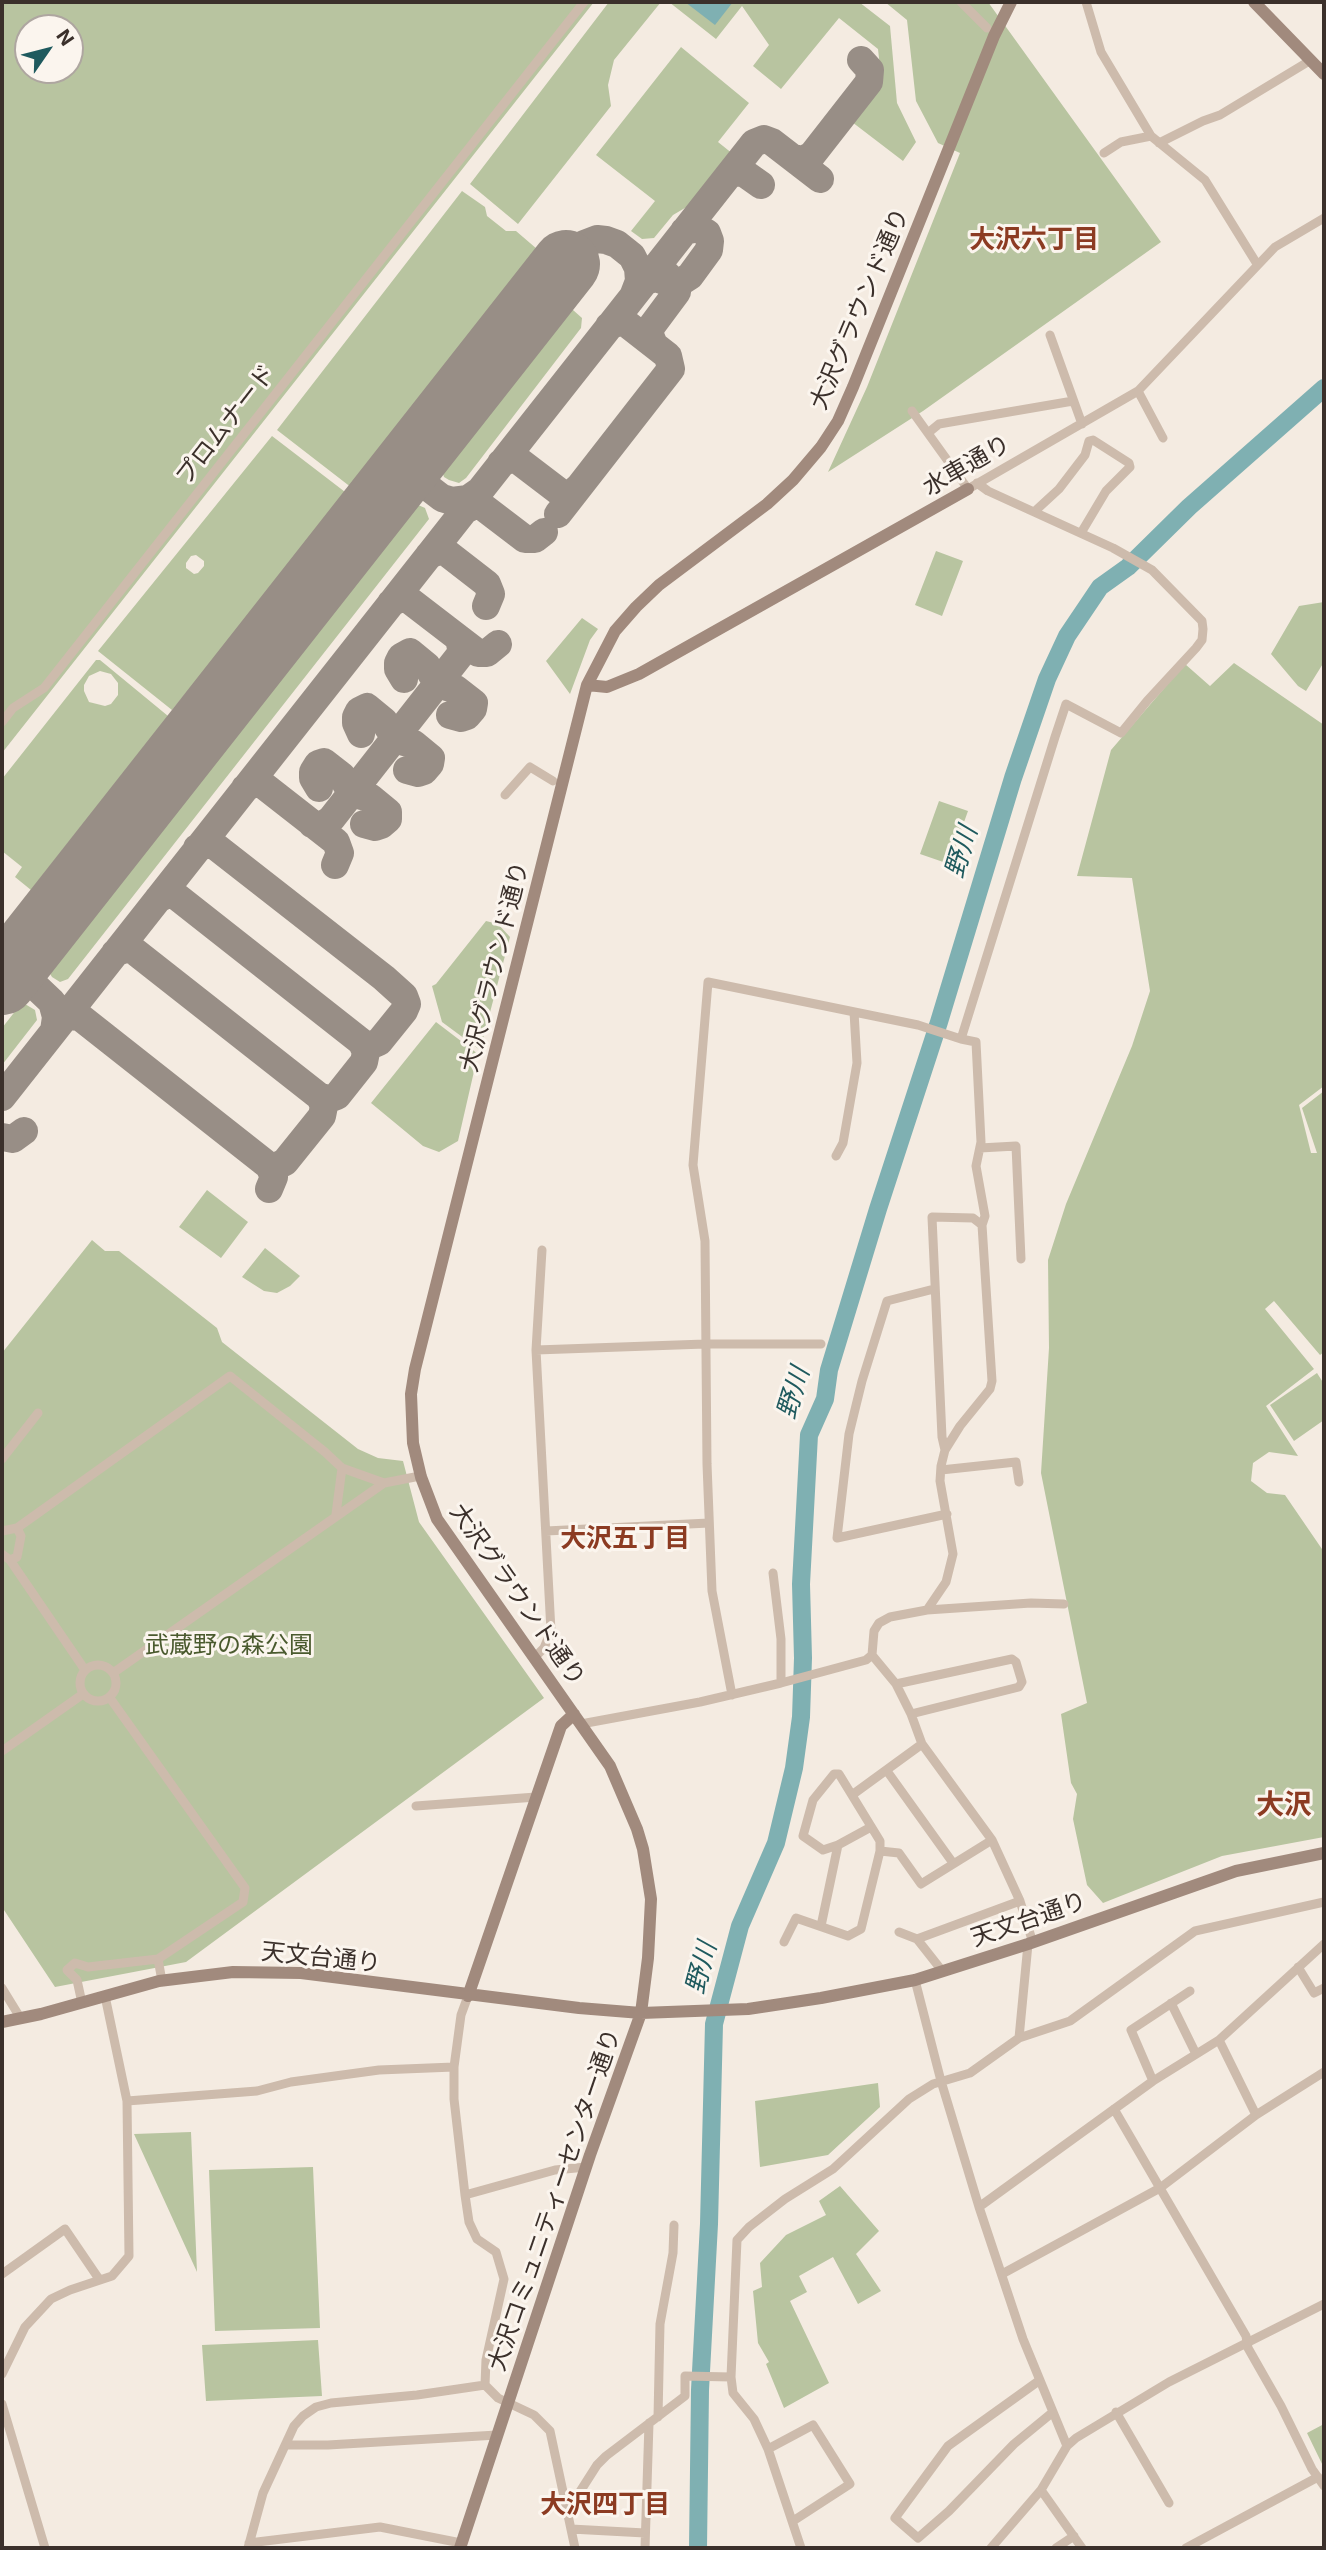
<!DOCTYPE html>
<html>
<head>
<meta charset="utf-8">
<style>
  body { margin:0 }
  #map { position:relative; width:1326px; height:2550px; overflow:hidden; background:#f4ebe1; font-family:Inter,sans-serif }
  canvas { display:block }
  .frame { position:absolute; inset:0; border:4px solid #3b302b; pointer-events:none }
  .north { position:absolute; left:14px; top:14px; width:70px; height:70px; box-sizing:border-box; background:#fbf5ee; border:2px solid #aea6a0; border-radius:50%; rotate:55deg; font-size:19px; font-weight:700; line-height:28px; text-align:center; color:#3b302b }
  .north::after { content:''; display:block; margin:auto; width:24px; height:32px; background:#1f5a5e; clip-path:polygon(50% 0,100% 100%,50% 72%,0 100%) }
</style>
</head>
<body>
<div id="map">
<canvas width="1326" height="2550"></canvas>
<div class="frame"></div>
<div class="north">N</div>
</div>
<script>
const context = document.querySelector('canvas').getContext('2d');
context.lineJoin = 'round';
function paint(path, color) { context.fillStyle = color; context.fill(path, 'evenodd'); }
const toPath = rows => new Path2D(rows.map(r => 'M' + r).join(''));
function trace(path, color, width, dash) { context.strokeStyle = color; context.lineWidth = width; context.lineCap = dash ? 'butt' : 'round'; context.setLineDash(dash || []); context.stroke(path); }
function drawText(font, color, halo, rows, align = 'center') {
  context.font = font + ' Inter,"Noto Sans JP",sans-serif'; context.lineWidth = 6; context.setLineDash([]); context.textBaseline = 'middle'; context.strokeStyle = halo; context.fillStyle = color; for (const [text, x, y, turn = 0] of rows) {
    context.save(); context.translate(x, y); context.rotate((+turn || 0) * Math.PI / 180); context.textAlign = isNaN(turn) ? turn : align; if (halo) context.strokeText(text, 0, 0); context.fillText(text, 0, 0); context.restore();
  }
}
paint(toPath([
  [4,2,594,2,2,753,2,4],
  [28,28,70,28,70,70,28,70],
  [609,2,661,2,614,60,608,85,611,106,518,224,470,184],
  [669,2,859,2,890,26,897,103,916,142,903,161,852,122,882,85,878,49,839,18,781,89,753,66,769,45,742,6,716,39],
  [885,2,988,2,1161,242,923,411,828,472,867,387,960,153,938,143,916,101,907,20],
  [681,47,749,103,718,142,733,154,690,205,673,215,654,238,642,239,631,231,655,201,596,155],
  [462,191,485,207,487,216,506,231,516,231,537,249,352,488,277,430],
  [569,309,573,310,582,318,581,328,466,478,459,483,449,480,444,477,442,471,445,463,565,311],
  [272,436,349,495,172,710,98,651],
  [196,555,204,561,204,566,198,573,194,574,186,568,186,563,191,556],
  [416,504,425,508,429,519,68,979,60,982,52,977,49,972,51,964,410,507],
  [936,551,963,561,942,616,915,605],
  [1324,602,1324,662,1306,691,1298,686,1271,654,1299,606],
  [582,618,598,629,590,640,570,694,546,661],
  [96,660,100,660,168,716,31,890,15,877,22,867,2,851,2,779],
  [100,671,111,674,118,683,118,695,111,704,105,706,89,702,84,691,84,685,89,676],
  [1234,663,1324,725,1324,1086,1299,1105,1311,1153,1317,1153,1302,1108,1324,1091,1324,1352,1320,1355,1274,1301,1265,1309,1314,1369,1266,1406,1298,1456,1269,1452,1253,1463,1251,1481,1267,1493,1285,1495,1324,1552,1324,1837,1222,1856,1103,1903,1087,1885,1073,1819,1077,1794,1071,1783,1061,1714,1087,1703,1041,1473,1049,1348,1048,1260,1066,1204,1132,1046,1150,991,1132,878,1077,876,1111,750,1185,664,1210,686],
  [939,801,968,811,949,864,920,854],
  [486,921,498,924,510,937,480,1050,442,1022,432,986,436,984],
  [25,1004,35,1010,37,1020,2,1065,2,1028,20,1005],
  [436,1022,478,1054,458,1141,439,1152,423,1146,371,1103],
  [207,1190,248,1222,221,1258,179,1227],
  [92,1240,105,1251,119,1251,217,1328,222,1342,358,1449,378,1458,403,1461,419,1522,544,1698,186,1962,55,1987,2,1907,2,1353],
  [265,1248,300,1276,290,1286,277,1293,264,1291,242,1277],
  [1317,1373,1324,1384,1324,1420,1294,1441,1270,1405],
  [878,2083,880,2107,828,2155,760,2167,755,2101],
  [191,2132,197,2272,134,2134],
  [313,2167,320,2328,215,2331,209,2170],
  [840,2186,879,2231,856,2254,881,2291,858,2304,833,2257,799,2276,807,2292,790,2301,829,2383,784,2408,766,2364,769,2362,758,2343,753,2291,762,2287,760,2263,786,2235,826,2215,819,2201],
  [318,2340,322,2396,206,2401,202,2345],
  [1324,2424,1324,2468,1307,2433]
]), '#b8c4a0');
paint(toPath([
  [685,2,733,2,715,25]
]), '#7fb0b2');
trace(toPath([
  [698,2548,700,2390,709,2224,714,2024,740,1926,776,1843,794,1768,801,1717,803,1658,801,1584,809,1435,825,1399,829,1370,878,1209,939,1022,1013,778,1047,679,1067,636,1100,587,1128,567,1189,507,1324,388]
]), '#7fb0b2', 18);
trace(toPath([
  [793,158,803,160,812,155,869,82,870,70,861,60],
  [728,176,735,172,744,173,761,185],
  [577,250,584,244,597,239,606,240,617,244,632,256,638,268,639,281,634,294],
  [645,281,656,278,676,285,690,276,709,250,710,241,707,233,698,228,684,231],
  [654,345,650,335,651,327,677,292,675,283,666,274],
  [501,463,511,459,519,461,561,493,571,494,578,488],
  [425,485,419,473,418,464,426,442],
  [381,500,396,486,408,482,425,485,442,498,452,501,468,499,478,492],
  [465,510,475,505,483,507,525,539,535,539,544,532],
  [558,514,671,369,668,356,627,324,619,322,609,326],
  [429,555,439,551,447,553,487,584,491,594,486,606],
  [391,603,401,598,409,600,478,653,487,653,498,644],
  [404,679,398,669,398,663,401,657,410,652,427,666,432,675,441,678,447,687,456,689,474,703,473,709,467,716,461,718,450,715],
  [361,734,356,723,356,717,359,711,367,707,384,721,389,729,399,733,404,742,414,744,431,758,430,764,424,771,418,773,407,770],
  [245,788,255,783,263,785,336,842,340,853,335,865],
  [319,788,313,778,313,772,318,764,324,762,342,776,346,784,356,788,362,796,371,798,388,812,388,819,381,825,375,827,364,824],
  [312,824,324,825,332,818,460,655,461,648,459,639],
  [158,899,168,894,176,896,364,1044,372,1045,379,1042,404,1011,407,1004,404,996,384,978,215,846,208,844,197,848],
  [29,947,25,959,26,972,33,984,52,1002,56,1017,54,1031],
  [115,953,125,949,133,950,320,1097,324,1106,322,1116,285,1162,277,1166,269,1166],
  [2,986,15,981,33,984],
  [62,1020,68,1016,80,1017,269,1166,274,1177,269,1189],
  [2,1097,754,143,764,139,772,142,820,179],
  [320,1097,329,1099,337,1096,364,1062,366,1052,362,1043],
  [2,1137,13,1139,24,1131]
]), '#988e86', 28);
trace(toPath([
  [2,981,566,264]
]), '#988e86', 68);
trace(toPath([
  [961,2,987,28],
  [1086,2,1101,52,1151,136,1205,180,1257,264],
  [1159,143,1203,121,1220,115,1311,60],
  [1104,153,1121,142,1151,136],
  [1050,335,1082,424],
  [1138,391,1163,438],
  [912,411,968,489,1138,391,1275,247,1324,218],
  [928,433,939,424,1073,401],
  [977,483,988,491,1113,548,1152,570,1202,621,1203,629,1202,640,1196,648,1147,701,1121,733,1066,704,1055,737,961,1039,976,1042,981,1142,976,1166,985,1216,982,1225,992,1381,990,1389,960,1426,945,1450,941,1466,940,1481,953,1554,946,1582,927,1610,890,1617,879,1623,874,1631,872,1655,896,1684,911,1714,922,1744,992,1840,1020,1901,1033,1943],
  [1034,512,1059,489,1085,455,1089,441,1093,440,1129,463,1130,467,1106,491,1081,533],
  [2,722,13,708,44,688,584,2],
  [505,795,530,767,553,781],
  [980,1148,1016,1146,1021,1259],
  [836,1156,843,1143,857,1063,854,1012],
  [934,1289,887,1301,862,1381,849,1434,837,1538,947,1514],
  [536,1350,705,1344,821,1344],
  [945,1450,942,1437,932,1217,973,1218,982,1225],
  [2,1459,38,1413],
  [342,1468,384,1483],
  [941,1470,1016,1462,1019,1482],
  [17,1528,230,1376,325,1452,342,1468,336,1514],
  [2,1531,17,1528,21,1536,17,1557,10,1560],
  [546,1531,709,1523],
  [2,1554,10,1560,85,1670],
  [773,1573,781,1639,781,1683],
  [927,1610,1031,1603,1064,1604],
  [534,1658,544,1648,551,1631,536,1350,542,1250],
  '80 1683a18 18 0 1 1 36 0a18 18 0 1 1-36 0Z',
  [113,1673,384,1483,420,1476],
  [896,1684,1012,1659,1016,1662,1022,1682,1019,1687,911,1714],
  [732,1695,712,1591,707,1464,705,1241,693,1165,708,982,918,1025,961,1039],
  [581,1724,700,1702,781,1683,866,1660,872,1655],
  [2,1751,83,1694],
  [887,1771,953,1863],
  [852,1795,922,1744],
  [416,1806,536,1797],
  [880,1851,899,1853,921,1884,992,1840],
  [821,1926,838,1845,871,1827],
  [899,1932,917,1939,943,1972],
  [917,1939,1020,1901],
  [784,1942,796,1918,848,1936,861,1929,880,1851,880,1841,839,1774,834,1774,813,1800,803,1836,823,1850,838,1845],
  [158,1959,162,1981],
  [1298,1967,1314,1993,1324,1988],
  [915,1980,941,2081,979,2207,1023,2339,1067,2446],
  [2,1988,21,2019],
  [468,1996,461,2015,454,2067,454,2099,465,2195,469,2222,477,2239,496,2252,504,2279,486,2360,485,2385,498,2398,534,2415,550,2431,575,2548],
  [82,2003,77,1980,67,1970,75,1963,88,1967,158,1959,243,1902,245,1888,110,1698],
  [1171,2003,1196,2054],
  [1019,2038,1028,1944],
  [1219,2040,1256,2115],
  [1153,2081,1131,2030,1190,1991],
  [127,2101,257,2091,291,2082,379,2070,454,2067],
  [1114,2109,1246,2336,1248,2348,1281,2406,1312,2469,1324,2486],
  [465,2195,555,2170,586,2167],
  [979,2207,1153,2081,1219,2040,1324,1944],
  [2,2274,65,2229,99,2279],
  [1002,2274,1160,2188,1256,2115,1324,2072],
  [2,2374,25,2327,51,2299,70,2290,112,2276,129,2256,127,2101,105,1996],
  [731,2377,737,2240,749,2227,785,2199,833,2169,909,2099,933,2084,970,2073,1019,2038,1070,2021,1195,1931,1324,1902],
  [1040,2380,948,2446,895,2518,918,2538,949,2511,1014,2444,1053,2412],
  [2,2404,45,2548],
  [1116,2412,1169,2503],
  [658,2417,660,2324,673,2253,674,2225],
  [286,2445,328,2445,497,2435],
  [768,2449,813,2425,850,2484,793,2521],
  [1041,2490,1082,2548],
  [567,2512,597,2465,606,2456,685,2396,685,2376,731,2377,733,2393,754,2419,768,2449,801,2548],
  [571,2529,645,2533],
  [249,2543,380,2527,461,2543],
  [248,2548,263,2493,294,2426,303,2416,316,2407,331,2403,417,2395,485,2385],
  [645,2548,649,2423],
  [991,2548,1041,2490,1067,2446,1076,2438,1169,2382,1324,2304],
  [1056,2548,1074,2536],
  [1186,2548,1318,2477]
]), '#cdbbac', 9);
trace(toPath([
  [1254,2,1324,74],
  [587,685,607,687,639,674,968,489],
  [468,1996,561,1726,574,1714],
  [2,2022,41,2014,159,1981,233,1972,301,1973,579,2008,641,2013,748,2009,821,1998,915,1980,1028,1944,1236,1871,1324,1853],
  [460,2548,590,2155,641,2013,648,1958,651,1899,643,1849,637,1829,610,1766,437,1519,421,1477,413,1443,411,1394,415,1369,587,685,615,631,636,607,659,585,767,504,793,480,821,447,838,421,853,387,994,36,1011,2]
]), '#a18a7d', 12);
drawText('24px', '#3b302b', '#fbf5ee', [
  ["大沢グラウンド通り",860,309,-67],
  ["プロムナード",226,425,-52],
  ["水車通り",967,466,-30],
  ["大沢グラウンド通り",495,967,-76],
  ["大沢グラウンド通り",517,1595,55],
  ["天文台通り",1029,1920,-19],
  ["天文台通り",321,1958,6],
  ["大沢コミュニティーセンター通り",555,2200,-71]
]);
drawText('24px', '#4a5a2e', '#fbf5ee', [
  ["武蔵野の森公園",229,1646]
]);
drawText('bold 26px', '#8c3b22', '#fbf5ee', [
  ["大沢六丁目",1034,240],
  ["大沢五丁目",625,1539],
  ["大沢四丁目",605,2505]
]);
drawText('italic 26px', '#1f5a5e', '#fbf5ee', [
  ["野川",962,852,-73],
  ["野川",794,1393,-73],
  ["野川",702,1968,-75]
]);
drawText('bold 28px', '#8c3b22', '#fbf5ee', [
  ["大沢",1284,1806]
]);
</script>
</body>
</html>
